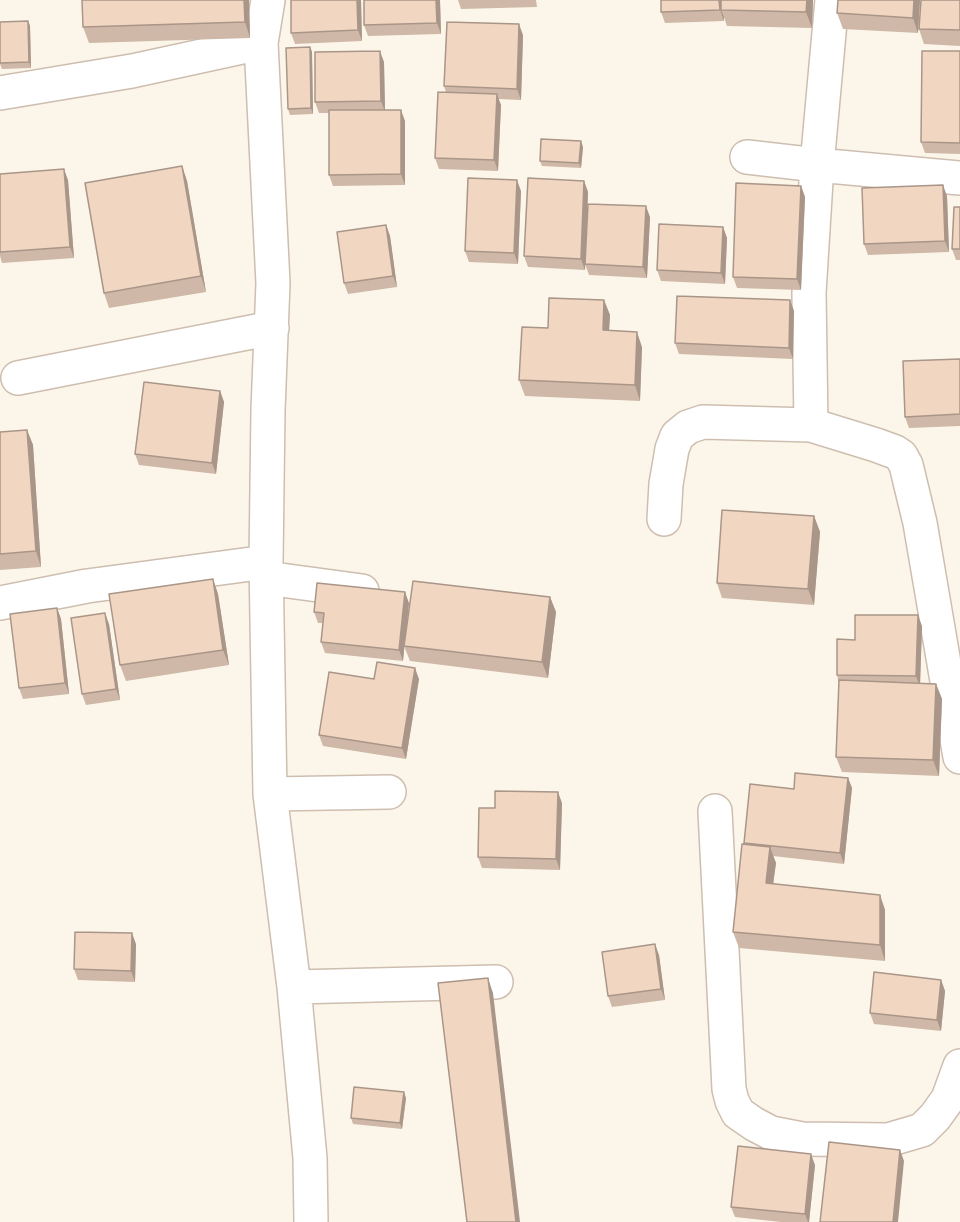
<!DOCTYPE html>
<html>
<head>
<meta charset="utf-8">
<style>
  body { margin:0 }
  canvas { display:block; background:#fcf6ea }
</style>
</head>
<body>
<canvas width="960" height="1222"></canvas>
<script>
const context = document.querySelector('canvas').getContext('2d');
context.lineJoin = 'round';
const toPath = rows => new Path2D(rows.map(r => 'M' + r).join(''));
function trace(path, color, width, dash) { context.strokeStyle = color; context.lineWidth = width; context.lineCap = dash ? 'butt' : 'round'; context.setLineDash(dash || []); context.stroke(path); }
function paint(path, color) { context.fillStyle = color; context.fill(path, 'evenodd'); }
const minor = toPath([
  [261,43,268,0],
  [0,93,132,71,261,43,273,283,268,410,266,562],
  [747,157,817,165,832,0],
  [18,378,272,328],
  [811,425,809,293,817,165,960,178],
  [664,519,666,484,672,449,677,436,688,427,703,422,811,425,876,445,895,452,901,456,906,465,920,523,960,757],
  [266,578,362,591],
  [0,603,87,586,266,562,270,794,389,792],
  [270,794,294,987,310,1158,311,1222],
  [715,811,729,1089,732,1101,738,1113,754,1124,771,1133,802,1139,888,1140,922,1130,935,1117,948,1099,960,1066],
  [294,987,496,982]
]);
trace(minor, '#cebeaf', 36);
trace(minor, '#fff', 33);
paint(toPath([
  [249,0,250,38,89,43,83,27],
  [361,0,362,41,295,44,291,33],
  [364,0,440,0,441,34,368,36,364,25],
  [458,0,536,0,537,7,461,9],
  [661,0,813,0,812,28,727,26,724,17,724,21,665,23,661,12],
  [920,0,918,33,843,29,837,13],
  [960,0,960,46,924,44,919,29],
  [28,21,30,26,31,68,2,69,0,64,0,22],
  [523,35,521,100,498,99,501,105,498,171,439,169,435,158,446,92,444,86],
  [310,47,312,52,313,114,290,115,288,109],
  [960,51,960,154,925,153,921,142],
  [384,62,385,110,405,121,405,185,333,186,329,175,329,113,319,113,315,102],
  [583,147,581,168,542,166,540,161],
  [182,166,187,181,206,292,109,308,104,293],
  [68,180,74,258,2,263,0,256,0,252],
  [584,181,588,192,585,270,528,267,524,256],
  [801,186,805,197,801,290,737,288,733,277],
  [521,191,518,264,469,262,465,251],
  [947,196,949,252,868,255,864,244],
  [960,207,960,260,956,260,952,249],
  [650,217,647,278,589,275,585,264],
  [386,225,390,236,397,287,348,294,344,283],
  [723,227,727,238,725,284,661,281,657,270],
  [604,300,610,315,609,331,642,347,640,401,525,396,519,380,548,328],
  [790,300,794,311,793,359,679,354,675,343],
  [960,359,960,426,909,428,905,417],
  [220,391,224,402,216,474,139,465,135,454],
  [27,430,33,445,41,567,0,570,0,432],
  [814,516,820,532,814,605,722,598,717,583],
  [213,579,218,594,229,665,126,681,120,665],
  [550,597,556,612,548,678,410,661,404,646,403,661,325,653,321,642,323,623,318,623,314,612,409,603,405,643],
  [57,608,61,619,69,694,23,699,19,688],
  [109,624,120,700,86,705,82,694],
  [922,626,920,683,936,684,942,699,939,776,842,772,836,757,839,683,837,675,855,640],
  [374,679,419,679,406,759,323,746,319,735],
  [848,778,852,788,844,864,773,856,776,863,773,884,880,895,885,910,885,961,739,948,733,932,745,845,744,843],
  [562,803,560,870,482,868,478,857,495,808],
  [136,944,135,982,78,980,74,969],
  [659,955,665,1000,612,1007,608,996],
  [941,980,945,991,941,1031,874,1024,870,1013],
  [406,1098,402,1129,353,1124,351,1118],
  [815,1165,809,1222,781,1222,735,1217,731,1207]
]), '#cfb8a7');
paint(toPath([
  [244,0,249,0,250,38,245,22],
  [357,0,361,0,362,41,358,30],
  [436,0,440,0,441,34,437,23],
  [719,0,723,0,721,10,724,17,724,21,720,10],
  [807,0,813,0,812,28,806,12],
  [914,0,920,0,918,33,913,18],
  [28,21,30,26,31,68,29,62],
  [519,24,523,35,521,100,517,89],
  [310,47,312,52,313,114,311,108],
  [380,51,384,62,385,112,381,101],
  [497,94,501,105,498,171,494,160],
  [401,110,405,121,405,185,401,174],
  [581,141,583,147,581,168,579,163],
  [182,166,187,181,206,292,201,276],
  [64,169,68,180,74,258,70,247],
  [517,180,521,191,518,264,514,253],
  [584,181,588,192,585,270,581,259],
  [943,185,947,196,949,252,945,241],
  [801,186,805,197,801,290,797,279],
  [646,206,650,217,647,278,643,267],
  [386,225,390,236,397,287,393,276],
  [723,227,727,238,725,284,721,273],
  [604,300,610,315,608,346,603,330],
  [790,300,794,311,793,359,789,348],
  [637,332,642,347,640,401,635,385],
  [220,391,224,402,216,474,212,463],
  [27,430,33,445,41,567,36,551],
  [814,516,820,532,814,605,808,589],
  [213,579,218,594,229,665,223,650],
  [405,592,409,603,403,661,399,650],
  [550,597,556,612,548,678,542,662],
  [57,608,61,619,69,694,65,683],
  [105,613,109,624,120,700,116,689],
  [918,615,922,626,920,687,916,676],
  [415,668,419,679,406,759,402,748],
  [936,684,942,699,939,776,933,760],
  [848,778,852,788,844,864,840,853],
  [558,792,562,803,560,870,556,859],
  [770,847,776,863,771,899,766,883],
  [880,895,885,910,885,961,880,945],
  [132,933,136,944,135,982,131,971],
  [655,944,659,955,665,1000,661,989],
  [488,978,493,993,520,1222,516,1222],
  [941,980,945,991,941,1031,937,1020],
  [404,1092,406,1098,402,1129,400,1123],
  [900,1150,904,1161,898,1222,893,1222],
  [811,1154,815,1165,809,1222,808,1222,805,1214]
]), '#a99688');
const building = toPath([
  [82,0,244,0,245,22,83,27,82,0],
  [291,0,357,0,358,30,291,33,291,0],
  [364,0,436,0,437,23,364,25,364,0],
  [661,0,719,0,720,10,661,12,661,0],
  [721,0,807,0,806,12,721,10,721,0],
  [838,0,914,0,913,18,837,13,838,0],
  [921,0,960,0,960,30,919,29,921,0],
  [28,21,29,62,0,63,0,22,28,21],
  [447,22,519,24,517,89,444,86,447,22],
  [310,47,311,108,288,109,286,48,310,47],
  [380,51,381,101,315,102,315,52,380,51],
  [922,51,960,51,960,143,921,142,922,51],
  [438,92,497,94,494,160,435,158,438,92],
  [329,110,401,110,401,174,329,175,329,110],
  [541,139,581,141,579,163,540,161,541,139],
  [182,166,201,276,104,293,85,183,182,166],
  [64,169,70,247,0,252,0,174,64,169],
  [468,178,517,180,514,253,465,251,468,178],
  [528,178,584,181,581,259,524,256,528,178],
  [736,183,801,186,797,279,733,277,736,183],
  [943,185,945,241,864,244,862,188,943,185],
  [588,204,646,206,643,267,585,264,588,204],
  [954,207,960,207,960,249,952,249,954,207],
  [659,224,723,227,721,273,657,270,659,224],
  [386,225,393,276,344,283,337,232,386,225],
  [677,296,790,300,789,348,675,343,677,296],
  [549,298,604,300,603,330,637,332,635,385,519,380,522,327,548,328,549,298],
  [960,359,960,414,905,417,903,361,960,359],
  [144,382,220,391,212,463,135,454,144,382],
  [27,430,36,551,0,554,0,432,27,430],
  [722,510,814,516,808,589,717,583,722,510],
  [213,579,223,650,120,665,109,594,213,579],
  [413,581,550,597,542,662,404,646,413,581],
  [317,583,405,592,399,650,321,642,324,613,314,612,317,583],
  [57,608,65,683,19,688,10,614,57,608],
  [105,613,116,689,82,694,71,618,105,613],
  [855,615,918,615,916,676,837,675,837,639,855,640,855,615],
  [377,662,415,668,402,748,319,735,329,672,374,679,377,662],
  [839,680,936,684,933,760,836,757,839,680],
  [795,773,848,778,840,853,744,843,750,784,794,789,795,773],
  [495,791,558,792,556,859,478,857,479,808,495,808,495,791],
  [742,844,770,847,766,883,880,895,880,945,733,932,742,844],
  [75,932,132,933,131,971,74,969,75,932],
  [655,944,661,989,608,996,602,952,655,944],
  [874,972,941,980,937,1020,870,1013,874,972],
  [488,978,516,1222,467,1222,438,983,488,978],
  [354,1087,404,1092,400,1123,351,1118,354,1087],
  [829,1142,900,1150,893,1222,820,1222,829,1142],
  [738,1146,811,1154,805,1214,731,1207,738,1146]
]);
paint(building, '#f1d6c2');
trace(building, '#a99688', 1.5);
</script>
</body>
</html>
